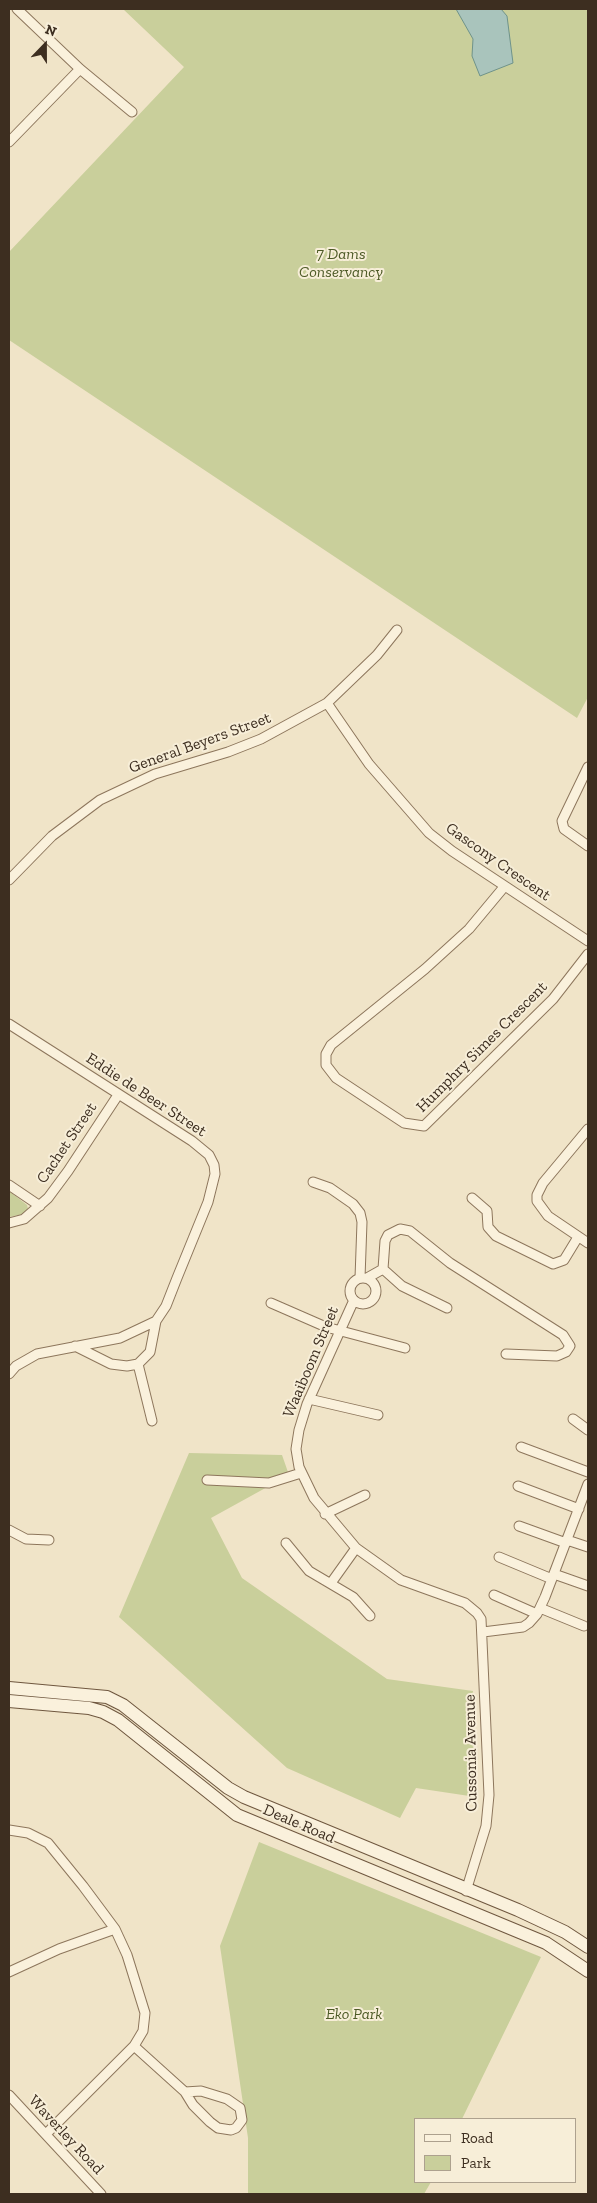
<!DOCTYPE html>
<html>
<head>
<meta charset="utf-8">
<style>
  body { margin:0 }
  #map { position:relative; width:597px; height:2203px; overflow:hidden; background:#f0e4c8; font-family:"Zilla Slab",serif }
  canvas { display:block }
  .frame { position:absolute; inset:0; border:10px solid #3d2e20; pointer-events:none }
  .legend { position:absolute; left:414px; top:2118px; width:162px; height:65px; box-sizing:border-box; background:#f7eed8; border:1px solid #ada18e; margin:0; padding:6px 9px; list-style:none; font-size:15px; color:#3d2e20 }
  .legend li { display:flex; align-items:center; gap:10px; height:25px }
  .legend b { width:25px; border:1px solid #ada18e }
  .north { position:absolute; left:20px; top:20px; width:50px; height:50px; -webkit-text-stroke:4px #f7eed8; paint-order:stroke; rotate:22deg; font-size:14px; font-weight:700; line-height:20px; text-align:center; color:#3d2e20 }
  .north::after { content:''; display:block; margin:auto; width:18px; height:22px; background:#3d2e20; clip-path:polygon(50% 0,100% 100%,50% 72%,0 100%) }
</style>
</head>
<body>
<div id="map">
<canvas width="597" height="2203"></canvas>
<div class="frame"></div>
<ul class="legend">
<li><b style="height:6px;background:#faf1dc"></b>Road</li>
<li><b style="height:14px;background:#c9cf9b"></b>Park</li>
</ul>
<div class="north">N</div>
</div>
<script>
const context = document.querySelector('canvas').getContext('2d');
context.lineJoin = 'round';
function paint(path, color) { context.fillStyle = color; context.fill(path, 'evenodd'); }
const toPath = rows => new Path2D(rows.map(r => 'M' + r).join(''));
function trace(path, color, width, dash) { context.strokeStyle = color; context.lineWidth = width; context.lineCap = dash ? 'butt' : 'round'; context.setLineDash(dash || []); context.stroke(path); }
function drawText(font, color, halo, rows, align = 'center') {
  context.font = font + ' "Zilla Slab",serif'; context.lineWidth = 4; context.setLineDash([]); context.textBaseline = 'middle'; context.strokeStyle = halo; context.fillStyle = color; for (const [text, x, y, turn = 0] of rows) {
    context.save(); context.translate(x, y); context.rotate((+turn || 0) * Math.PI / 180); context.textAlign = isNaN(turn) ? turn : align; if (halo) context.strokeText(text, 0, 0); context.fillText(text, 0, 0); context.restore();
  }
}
paint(toPath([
  [123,9,588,9,588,697,577,718,9,340,9,252,184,67],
  [9,1191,27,1205,28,1209,23,1214,9,1217],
  [189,1453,282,1455,289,1475,211,1518,242,1578,387,1679,473,1691,476,1797,416,1788,400,1818,287,1768,119,1617],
  [259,1842,541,1957,462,2119,416,2119,416,2182,431,2182,424,2194,248,2194,248,2138,220,1946]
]), '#c9cf9b');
const water = toPath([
  [456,9,501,9,507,16,513,63,480,76,472,56,473,39,456,9]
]);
paint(water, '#a9c4bc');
trace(water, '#6f938a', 1);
const street = toPath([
  [17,9,80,69,132,112],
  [9,142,80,69],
  [327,703,369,764,429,833,452,851,588,941],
  [588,767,562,821,564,829,588,846],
  [9,880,52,836,100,800,155,774,228,752,261,739,327,703,377,655,397,630],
  [504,887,469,929,425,969,331,1045,326,1054,326,1065,336,1078,404,1123,424,1126,553,999,588,954],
  [9,1024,192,1141,209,1155,214,1165,215,1174,208,1202,177,1278,166,1306,156,1321,120,1338,37,1354,16,1366,9,1374],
  [588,1129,543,1183,537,1195,537,1201,548,1216,588,1243],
  [313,1182,330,1188,353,1204,360,1213,362,1222,360,1278],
  [9,1185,40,1206],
  [472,1198,487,1211,488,1227,496,1236,553,1264,564,1260,578,1237],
  [9,1223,24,1219,48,1198,68,1171,118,1095],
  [383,1269,385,1241,388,1235,400,1229,410,1231,450,1263,563,1335,570,1346,566,1352,557,1356,506,1354],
  [367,1278,383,1269,402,1286,447,1308],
  '350 1291a13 13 0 1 1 26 0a13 13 0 1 1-26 0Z',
  [354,1300,307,1404,299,1430,296,1449,299,1467,314,1498,356,1548,401,1580,465,1603,477,1613,481,1619,489,1795,486,1826,466,1891],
  [271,1303,326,1327,405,1348],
  [75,1346,111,1364,127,1366,138,1364,150,1352,156,1321],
  [138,1364,152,1421],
  [309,1399,378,1415],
  [573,1419,588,1430],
  [521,1447,588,1472],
  [207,1480,269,1483,301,1473],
  [518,1486,579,1509],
  [325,1514,365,1495],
  [519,1526,566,1543],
  [9,1530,26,1539,49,1540],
  [567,1540,588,1547],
  [286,1543,309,1571,353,1597,370,1616],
  [499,1557,552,1579],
  [554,1574,588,1586],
  [331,1583,356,1548],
  [494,1595,537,1614],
  [540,1608,584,1626],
  [483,1632,523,1627,529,1623,537,1614,545,1597,588,1484],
  [9,1830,28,1833,48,1843,83,1886,115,1929,127,1955,145,2013,143,2031,134,2046,46,2134],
  [9,1972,59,1949,115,1929],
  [134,2046,185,2092,193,2105,210,2122,218,2128,231,2130,236,2128,242,2120,240,2108,227,2099,201,2091,185,2092],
  [9,2095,101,2194]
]);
const secondary = toPath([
  [9,1688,107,1697,123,1705,228,1788,244,1797,518,1910,565,1932,588,1947],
  [9,1701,89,1708,103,1712,118,1720,237,1815,546,1943,588,1971]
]);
trace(street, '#8d765c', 11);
trace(secondary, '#6f573f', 14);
trace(street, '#faf1dc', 9);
trace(secondary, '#faf1dc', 12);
drawText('italic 16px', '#4d5a26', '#f7eed8', [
  ["7 Dams",341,254],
  ["Conservancy",341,272],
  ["Eko Park",354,2014]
]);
drawText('16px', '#3d2e20', '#f7eed8', [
  ["General Beyers Street",200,743,-20],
  ["Gascony Crescent",498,862,35],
  ["Humphry Simes Crescent",482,1047,-45],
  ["Eddie de Beer Street",146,1095,33],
  ["Cachet Street",67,1143,-56],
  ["Waaiboom Street",311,1362,-67],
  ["Cussonia Avenue",471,1753,-91],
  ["Deale Road",299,1824,23],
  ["Waverley Road",66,2135,47]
]);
</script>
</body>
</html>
